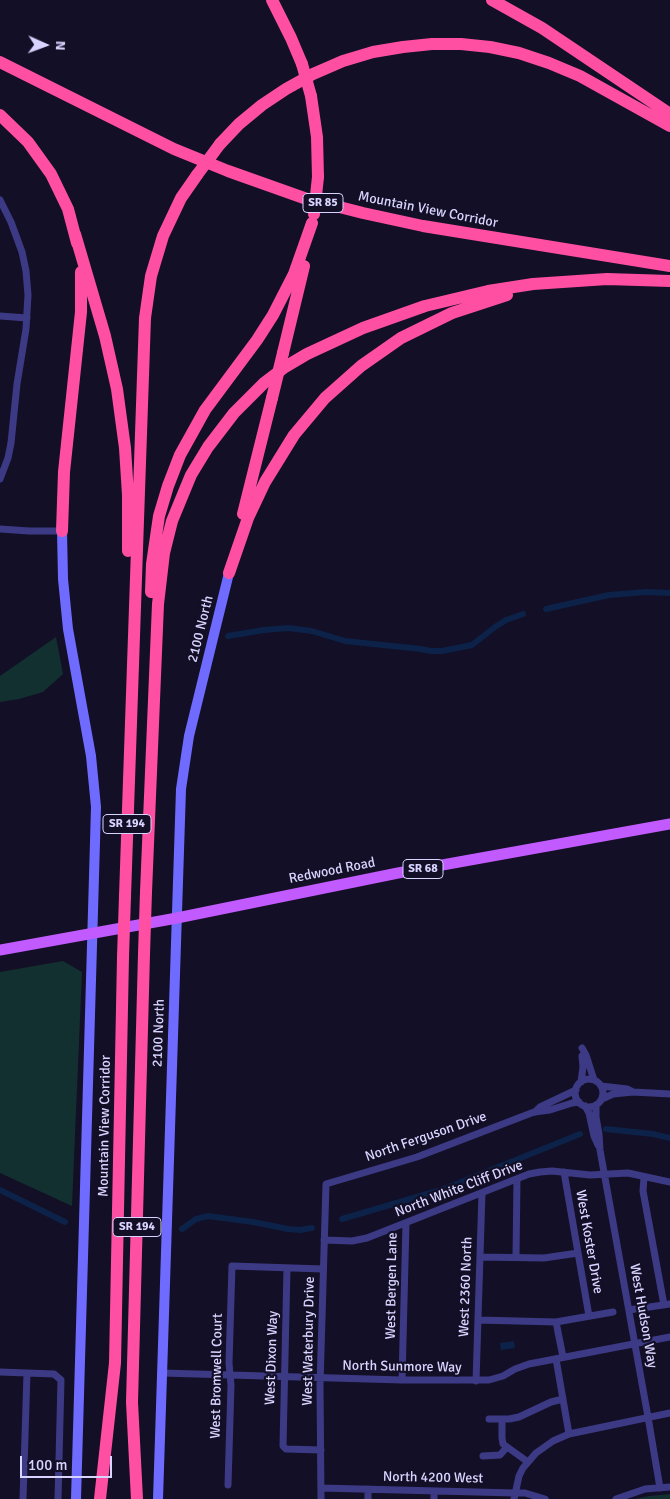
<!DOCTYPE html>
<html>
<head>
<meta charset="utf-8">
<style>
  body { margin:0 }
  #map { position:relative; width:670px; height:1499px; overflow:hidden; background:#130f26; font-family:Signika,sans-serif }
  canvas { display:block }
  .north { position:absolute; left:20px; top:20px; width:50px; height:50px; -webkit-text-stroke:4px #130f26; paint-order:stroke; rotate:92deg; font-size:14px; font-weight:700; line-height:20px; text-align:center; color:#d9d4ff }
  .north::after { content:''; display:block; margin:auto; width:18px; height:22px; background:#d9d4ff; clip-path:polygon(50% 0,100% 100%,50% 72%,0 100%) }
  .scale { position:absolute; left:20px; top:1456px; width:92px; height:22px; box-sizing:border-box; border:2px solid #d9d4ff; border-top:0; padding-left:6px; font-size:15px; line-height:18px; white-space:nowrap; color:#d9d4ff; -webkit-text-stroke:4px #130f26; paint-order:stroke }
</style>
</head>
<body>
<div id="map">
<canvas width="670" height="1499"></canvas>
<div class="north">N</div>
<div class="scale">100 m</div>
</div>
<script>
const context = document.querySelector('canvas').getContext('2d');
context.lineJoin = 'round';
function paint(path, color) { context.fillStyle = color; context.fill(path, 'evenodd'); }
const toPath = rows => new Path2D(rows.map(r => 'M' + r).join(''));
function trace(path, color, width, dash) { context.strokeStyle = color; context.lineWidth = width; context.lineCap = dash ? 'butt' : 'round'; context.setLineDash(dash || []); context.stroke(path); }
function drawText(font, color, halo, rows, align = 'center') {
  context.font = font + ' Signika,sans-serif'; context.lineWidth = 4.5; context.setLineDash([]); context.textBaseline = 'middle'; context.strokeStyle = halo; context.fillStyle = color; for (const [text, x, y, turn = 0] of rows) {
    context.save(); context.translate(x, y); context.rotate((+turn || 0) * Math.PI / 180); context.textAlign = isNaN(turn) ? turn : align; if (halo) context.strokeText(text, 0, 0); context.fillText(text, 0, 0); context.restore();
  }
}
paint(toPath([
  [56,637,63,674,43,692,19,699,0,702,0,676],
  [63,961,82,972,72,1206,0,1173,0,972],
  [670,1494,670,1499,635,1499,649,1496]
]), '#12302f');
paint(toPath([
  [514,1341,515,1348,501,1350,500,1343]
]), '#0c2248');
trace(toPath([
  [546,609,609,595,646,592,670,593],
  [228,636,264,630,288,628,312,631,345,641,421,649,431,651,442,651,472,645,495,627,506,620,523,614],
  [606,1129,653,1134,670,1138],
  [0,1190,65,1222],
  [342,1219,444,1189,580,1134],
  [182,1229,196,1219,208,1216,253,1222,288,1229,300,1230,312,1228]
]), '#0c2248', 6);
trace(toPath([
  [0,200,11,222,22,252,26,271,28,295,26,329,17,384,11,443,8,458,0,479],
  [0,316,27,318],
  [0,529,29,531,62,531],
  [582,1048,586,1055,594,1080],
  '575 1093a14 14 0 1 1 28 0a14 14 0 1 1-28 0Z',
  [581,1082,583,1067,582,1056],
  [601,1086,627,1089,633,1092],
  [602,1099,613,1094,633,1092,670,1094],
  [596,1105,596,1117,599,1134,600,1150,648,1417,660,1488],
  [585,1106,589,1113,594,1136,598,1145],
  [535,1112,540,1107,576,1090],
  [564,1172,589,1316],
  [644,1177,643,1191,664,1305],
  [324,1240,352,1241,367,1238,529,1174,540,1172,552,1171,590,1175,628,1173,670,1182],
  [480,1257,544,1258,578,1253],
  [516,1257,517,1179],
  [287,1268,283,1446,286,1449,321,1450],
  [629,1310,670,1304],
  [478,1320,556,1322,613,1312],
  [556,1322,563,1357],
  [556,1359,569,1434],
  [0,1372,54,1374,61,1380,58,1499],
  [162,1373,402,1380,489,1380,503,1376,515,1369,529,1364,670,1337],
  [402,1380,406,1223],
  [476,1381,482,1193],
  [489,1419,509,1419,519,1417,551,1402,563,1399],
  [502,1419,502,1438,503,1444,528,1462],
  [483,1456,500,1455,507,1447],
  [228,1485,231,1385,229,1363,232,1266,323,1269],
  [321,1488,515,1493,525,1493,545,1499],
  [23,1499,27,1373],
  [321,1499,320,1385,326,1184,417,1157,534,1112,550,1110,572,1103,579,1102],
  [368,1499,368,1489],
  [434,1499,434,1491],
  [514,1499,519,1476,523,1468,536,1453,553,1441,569,1434,670,1413],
  [616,1499,645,1489,670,1487]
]), '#3d3a85', 7);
trace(toPath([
  [62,531,63,579,68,629,91,756,96,807,76,1499],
  [158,1499,181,789,189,736,229,573]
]), '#6f6bff', 10);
trace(toPath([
  [0,950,177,918,398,873,670,824]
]), '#c25bff', 11);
trace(toPath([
  [272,0,291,38,302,64],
  [492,0,542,28,670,114],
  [0,62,174,149,228,171,304,198,363,213,423,226,670,266],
  [311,96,317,137,318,177],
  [0,115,28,142,51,174,68,209,77,243],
  [220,144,239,124,262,105,286,89,313,74,343,61,373,52,403,47,432,44,461,44,490,47,519,53,549,63,580,76,670,126],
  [75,234,105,336,117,389,125,448,128,495,128,551],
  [283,353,304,266],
  [243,514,272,398],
  [62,531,64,472,81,312,81,272],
  [229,573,248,518,265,482,294,435,325,398,361,366,401,338,452,313,507,295],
  [151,592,152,564,159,516,168,486,180,455,205,410,257,340,273,315,294,274,312,223],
  [146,892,158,604,164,553,172,521,191,475,208,447,234,413,264,383,285,367,307,354,363,328,425,306,488,291,533,284,607,279,670,281],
  [125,896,145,318,151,276,163,236,181,198,197,175],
  [100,1499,115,1363,123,957],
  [137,1499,132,1402,144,954]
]), '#ff4fa3', 12);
trace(toPath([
  [302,64,311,96],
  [197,175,220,144],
  [314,214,318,177],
  [272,398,283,353],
  [144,954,146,892],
  [123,957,125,896]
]), '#ff4fa3', 12);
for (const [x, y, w] of [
  [323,203,40],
  [127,824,48],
  [423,869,40],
  [137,1227,48]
]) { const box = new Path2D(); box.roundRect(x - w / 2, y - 9.5, w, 19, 4); context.fillStyle = '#130f26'; context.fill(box); trace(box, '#d9d4ff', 1); }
drawText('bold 12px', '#d9d4ff', null, [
  ["SR 85",323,203],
  ["SR 194",127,824],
  ["SR 68",423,869],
  ["SR 194",137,1227]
]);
drawText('14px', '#d9d4ff', '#130f26', [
  ["Mountain View Corridor",428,210,11],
  ["2100 North",201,629,-76],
  ["Redwood Road",332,871,-11],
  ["2100 North",159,1033,-88],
  ["Mountain View Corridor",105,1126,-89],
  ["North Ferguson Drive",426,1137,-19],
  ["North White Cliff Drive",459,1189,-21],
  ["West Koster Drive",589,1242,80],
  ["West Bergen Lane",392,1286,-89],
  ["West 2360 North",466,1287,-88],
  ["West Hudson Way",643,1316,80],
  ["West Waterbury Drive",309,1341,-89],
  ["West Dixon Way",272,1358,-88],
  ["North Sunmore Way",402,1367,1],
  ["West Bromwell Court",217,1376,-89],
  ["North 4200 West",433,1478,1]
]);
</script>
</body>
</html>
